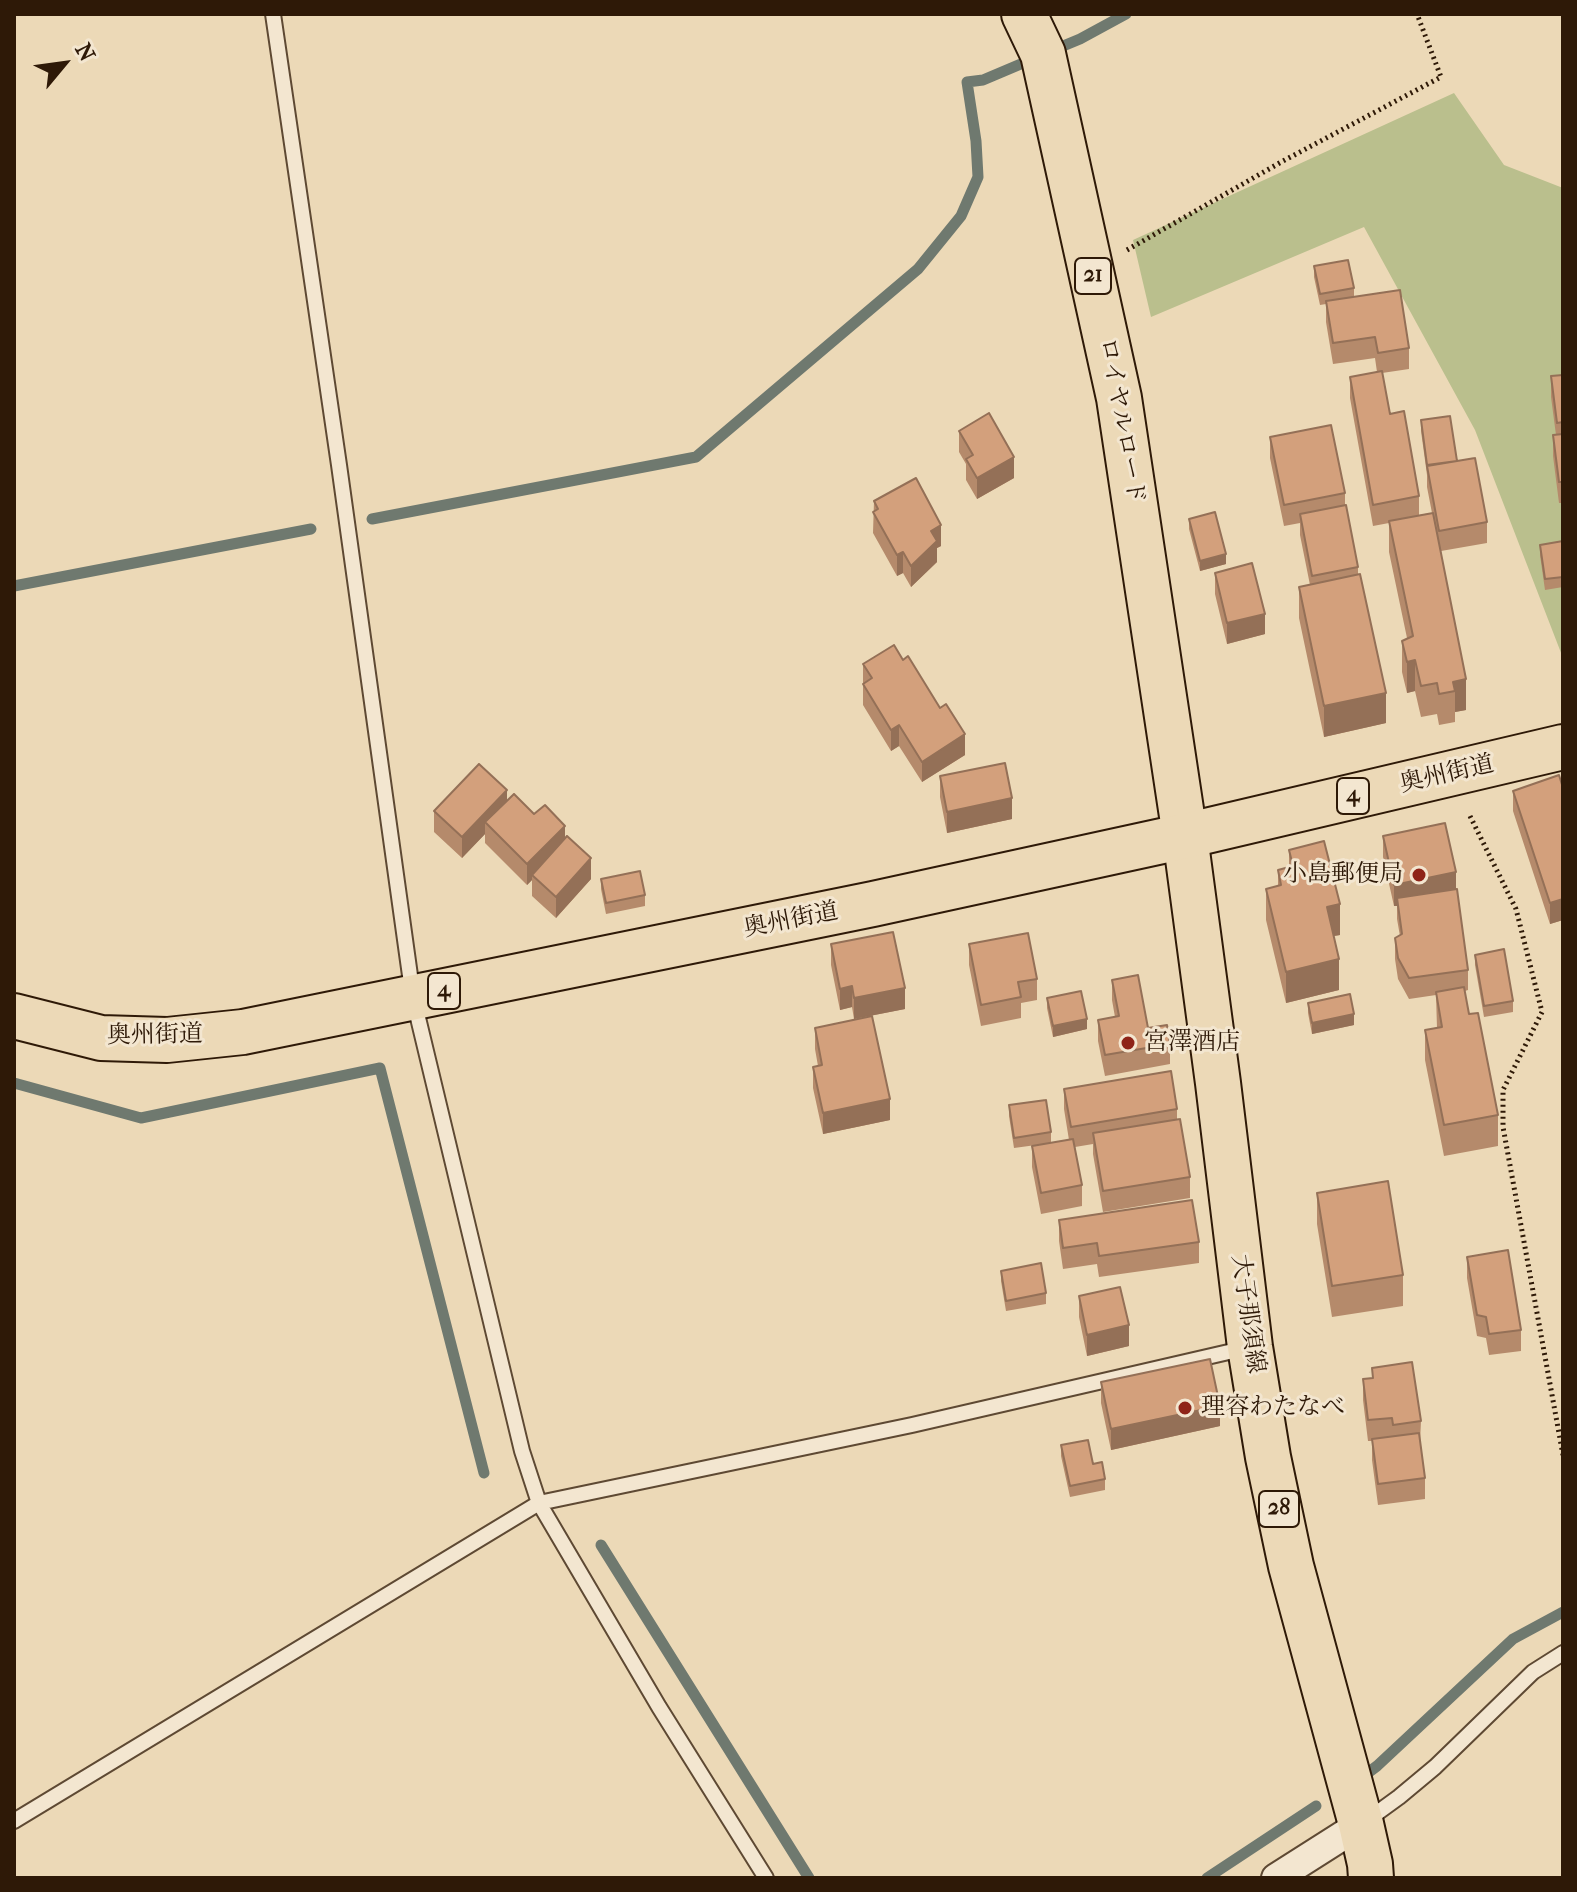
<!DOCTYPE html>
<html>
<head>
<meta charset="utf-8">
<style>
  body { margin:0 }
  #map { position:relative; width:1577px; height:1892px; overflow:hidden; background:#ecd9b7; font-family:"IM FELL French Canon",serif }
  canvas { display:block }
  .frame { position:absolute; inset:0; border:16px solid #2e1907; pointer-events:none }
  .north { position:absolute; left:24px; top:24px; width:80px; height:80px; -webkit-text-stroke:6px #f3e6d0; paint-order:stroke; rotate:61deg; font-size:22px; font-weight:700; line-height:32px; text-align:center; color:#2e1907 }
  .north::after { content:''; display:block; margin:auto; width:28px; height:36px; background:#2e1907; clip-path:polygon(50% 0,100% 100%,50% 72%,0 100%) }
</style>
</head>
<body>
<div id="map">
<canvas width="1577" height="1892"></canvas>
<div class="frame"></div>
<div class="north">N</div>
</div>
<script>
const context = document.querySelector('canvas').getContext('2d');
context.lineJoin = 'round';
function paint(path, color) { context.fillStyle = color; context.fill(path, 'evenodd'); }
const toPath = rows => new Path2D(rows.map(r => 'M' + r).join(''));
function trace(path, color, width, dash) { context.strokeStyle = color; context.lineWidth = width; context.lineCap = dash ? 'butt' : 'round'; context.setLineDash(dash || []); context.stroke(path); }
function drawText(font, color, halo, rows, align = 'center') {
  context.font = font + ' "IM FELL French Canon","Noto Serif JP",serif'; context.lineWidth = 6; context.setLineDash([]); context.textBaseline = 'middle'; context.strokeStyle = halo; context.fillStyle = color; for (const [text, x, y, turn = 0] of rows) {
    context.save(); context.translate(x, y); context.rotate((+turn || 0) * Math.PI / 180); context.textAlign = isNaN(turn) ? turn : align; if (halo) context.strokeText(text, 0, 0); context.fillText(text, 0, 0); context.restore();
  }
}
paint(toPath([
  [1454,93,1504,165,1563,188,1563,658,1475,430,1364,227,1151,317,1133,240]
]), '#babf8d');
trace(toPath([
  [1051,51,1080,39,1126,14],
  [372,519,696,457,918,269,961,216,978,177,976,141,967,82,983,80,1035,58],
  [14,586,311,529],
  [14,1083,141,1118,380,1068,484,1473],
  [601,1545,809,1878],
  [1369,1772,1377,1766,1513,1639,1563,1612],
  [1207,1878,1316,1806]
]), '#6f796f', 11);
const lane = toPath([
  [273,14,339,465,413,997,522,1451,539,1503,659,1707,766,1878],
  [14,1821,539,1503,912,1425,1246,1348],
  [1366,1821,1399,1797,1435,1767,1533,1672,1563,1653]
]);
const street = toPath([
  [1276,1878,1361,1824]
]);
const primary = toPath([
  [1024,14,1043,54,1119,398,1185,836,1218,1083,1250,1347,1268,1457,1291,1566,1361,1824,1370,1864,1371,1878]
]);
const highway = toPath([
  [14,1016,101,1038,167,1040,243,1032,873,904,1185,836,1563,747]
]);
trace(lane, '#5e4933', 18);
trace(street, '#5e4933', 32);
trace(primary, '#2e1907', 48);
trace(highway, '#2e1907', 48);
trace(toPath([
  [1127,250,1283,161,1441,77,1417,14],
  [1470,816,1516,909,1542,1012,1503,1090,1503,1127,1563,1455]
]), '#2e1907', 5, [2, 4]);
trace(lane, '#f3e6d0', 14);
trace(street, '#f3e6d0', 28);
trace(primary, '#ecd9b7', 44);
trace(highway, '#ecd9b7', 44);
paint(toPath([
  [1314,266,1354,288,1354,297,1409,348,1409,369,1382,373,1390,414,1419,496,1419,515,1432,513,1427,487,1427,475,1421,431,1421,420,1457,461,1487,522,1487,543,1441,551,1466,710,1455,712,1455,722,1439,725,1437,714,1421,717,1415,691,1407,693,1402,672,1402,641,1407,638,1389,552,1389,523,1373,526,1350,398,1350,377,1377,372,1375,358,1333,364,1326,322,1326,304,1320,305,1314,277],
  [1563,375,1563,503,1559,503,1553,456,1553,435,1556,435,1551,397,1551,376],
  [959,431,1014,478,977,499,966,480,966,464,959,452],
  [1270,437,1345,493,1345,505,1358,567,1358,574,1386,723,1324,737,1299,618,1299,587,1310,585,1300,535,1300,523,1284,526,1270,458],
  [874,501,941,546,937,548,937,562,911,587,903,573,897,576,873,533],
  [1189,519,1226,564,1200,571,1189,529],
  [1563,541,1563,587,1545,590,1540,555,1540,545],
  [1215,573,1265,634,1227,644,1215,594],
  [863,664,965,755,922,782,899,746,891,751,863,705],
  [940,776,1012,819,947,833,940,797],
  [1563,788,1563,920,1550,924,1513,811,1513,791],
  [507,801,534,814,565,838,591,879,556,918,532,896,532,880,527,885,485,843,485,834,462,858,434,832,434,811],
  [1383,836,1456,890,1468,970,1468,990,1465,991,1469,1014,1498,1115,1498,1146,1444,1156,1425,1060,1425,1030,1437,1028,1436,995,1409,999,1398,979,1395,959,1395,938,1400,936,1397,919,1397,906,1394,906,1383,857],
  [1289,850,1340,935,1334,936,1339,990,1286,1003,1266,920,1266,889,1278,886,1278,870,1289,867],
  [601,879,645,895,645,906,606,914,601,889],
  [831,944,905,1009,854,1019,852,1007,840,1010,831,965],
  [969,944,1037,979,1037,1000,1021,1003,1021,1018,981,1026,969,965],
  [1475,955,1513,1001,1513,1012,1484,1017,1475,965],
  [1112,980,1148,1028,1170,1044,1170,1064,1105,1076,1098,1041,1098,1020,1115,1017,1112,1000],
  [1047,998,1087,1029,1053,1037,1047,1008],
  [1308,1003,1354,1025,1312,1034,1308,1013],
  [815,1028,890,1120,823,1134,813,1088,813,1067,818,1066,815,1049],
  [1064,1089,1177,1109,1177,1120,1190,1177,1190,1198,1103,1212,1093,1154,1093,1144,1075,1147,1082,1185,1082,1206,1041,1214,1032,1167,1032,1146,1069,1140,1064,1109],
  [1009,1105,1051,1132,1051,1143,1014,1148,1009,1116],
  [1317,1193,1403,1275,1403,1306,1332,1317,1317,1224],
  [1059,1220,1199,1242,1199,1263,1099,1277,1097,1264,1063,1269,1059,1241],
  [1467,1257,1521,1330,1521,1351,1489,1355,1486,1338,1477,1336,1467,1278],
  [1001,1271,1046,1293,1046,1304,1006,1311,1001,1281],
  [1079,1296,1129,1346,1087,1356,1079,1317],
  [1372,1368,1421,1421,1420,1442,1425,1478,1425,1499,1378,1505,1372,1460,1372,1441,1368,1441,1363,1400,1363,1379,1372,1378],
  [1101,1382,1220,1426,1111,1450,1101,1403],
  [1061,1445,1093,1464,1105,1479,1105,1490,1070,1497,1061,1456]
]), '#b58a6b');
paint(toPath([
  [1014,457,1014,478,977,499,977,478],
  [941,525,941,546,937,548,937,562,911,587,911,566,931,531],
  [903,552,903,573,897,576,897,555],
  [1226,554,1226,564,1200,571,1200,561],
  [1265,614,1265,634,1227,644,1227,623],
  [1415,660,1415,691,1407,693,1407,662],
  [1466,679,1466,710,1455,712,1455,691,1453,682],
  [1386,693,1386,723,1324,737,1324,706],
  [899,725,899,746,891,751,891,730],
  [965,734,965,755,922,782,922,762],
  [507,790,507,811,485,822,485,834,462,858,462,837],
  [1012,798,1012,819,947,833,947,812],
  [565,826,565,847,532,875,532,880,527,885,527,864],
  [591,858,591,879,556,918,556,897],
  [1456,872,1456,893,1397,898,1397,906,1394,906,1394,885],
  [1563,899,1563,920,1550,924,1550,903],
  [1340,904,1340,935,1327,937,1327,907],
  [1339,959,1339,990,1286,1003,1286,972],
  [852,986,852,1007,840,1010,840,989],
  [905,988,905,1009,854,1019,854,998],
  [1354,1014,1354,1025,1312,1034,1312,1023],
  [1087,1019,1087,1029,1053,1037,1053,1026],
  [890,1099,890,1120,823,1134,823,1113],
  [1129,1325,1129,1346,1087,1356,1087,1335],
  [1220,1406,1220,1426,1111,1450,1111,1429]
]), '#947057');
const building = toPath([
  [1348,260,1354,288,1320,294,1314,266,1348,260],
  [1400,290,1409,348,1378,353,1375,337,1333,343,1326,301,1400,290],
  [1382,371,1390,414,1404,411,1419,496,1373,505,1350,377,1382,371],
  [1563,375,1563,422,1557,423,1551,376,1563,375],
  [989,413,1014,457,977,478,966,459,973,455,959,431,989,413],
  [1450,416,1457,461,1427,465,1421,420,1450,416],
  [1331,425,1345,493,1284,505,1270,437,1331,425],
  [1563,434,1563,482,1559,482,1553,435,1563,434],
  [1475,458,1487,522,1439,531,1427,466,1475,458],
  [916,478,941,525,931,531,937,541,911,566,903,552,897,555,873,512,878,509,874,501,916,478],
  [1346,505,1358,567,1312,576,1300,514,1346,505],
  [1215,512,1226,554,1200,561,1189,519,1215,512],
  [1433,513,1466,679,1453,682,1455,691,1439,694,1437,683,1421,686,1415,660,1407,662,1402,641,1413,636,1389,521,1433,513],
  [1563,541,1563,577,1545,579,1540,545,1563,541],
  [1252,563,1265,614,1227,623,1215,573,1252,563],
  [1360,574,1386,693,1324,706,1299,587,1360,574],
  [894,645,903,660,908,656,940,708,946,704,965,734,922,762,899,725,891,730,863,684,872,678,863,664,894,645],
  [1005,763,1012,798,947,812,940,776,1005,763],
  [479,764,507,790,462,837,434,811,479,764],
  [1559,775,1563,788,1563,899,1550,903,1513,791,1559,775],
  [514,794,534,814,545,805,565,826,527,864,485,822,514,794],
  [1445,823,1456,872,1394,885,1383,836,1445,823],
  [567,836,591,858,556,897,532,875,567,836],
  [1324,841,1340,904,1327,907,1339,959,1286,972,1266,889,1281,885,1278,870,1293,866,1289,850,1324,841],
  [640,871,645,895,606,903,601,879,640,871],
  [1457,889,1468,970,1409,978,1398,958,1395,938,1402,934,1397,898,1457,889],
  [893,932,905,988,854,998,852,986,840,989,831,944,893,932],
  [1028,933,1037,979,1018,982,1021,997,981,1005,969,944,1028,933],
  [1504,949,1513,1001,1484,1006,1475,955,1504,949],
  [1138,975,1148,1028,1167,1025,1170,1044,1105,1055,1098,1020,1119,1016,1112,980,1138,975],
  [1464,987,1469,1014,1478,1013,1498,1115,1444,1125,1425,1030,1442,1027,1436,992,1464,987],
  [1081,991,1087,1019,1053,1026,1047,998,1081,991],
  [1350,994,1354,1014,1312,1023,1308,1003,1350,994],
  [872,1016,890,1099,823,1113,813,1067,822,1065,815,1028,872,1016],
  [1171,1071,1177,1109,1071,1127,1064,1089,1171,1071],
  [1046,1100,1051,1132,1014,1138,1009,1105,1046,1100],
  [1180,1119,1190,1177,1103,1191,1093,1133,1180,1119],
  [1073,1139,1082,1185,1041,1193,1032,1146,1073,1139],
  [1388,1181,1403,1275,1332,1286,1317,1193,1388,1181],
  [1192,1200,1199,1242,1099,1256,1097,1243,1063,1248,1059,1220,1192,1200],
  [1508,1250,1521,1330,1489,1334,1486,1317,1477,1315,1467,1257,1508,1250],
  [1041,1263,1046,1293,1006,1301,1001,1271,1041,1263],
  [1120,1287,1129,1325,1087,1335,1079,1296,1120,1287],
  [1210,1359,1220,1406,1111,1429,1101,1382,1210,1359],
  [1412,1362,1421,1421,1393,1425,1392,1418,1368,1420,1363,1379,1373,1378,1372,1368,1412,1362],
  [1419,1433,1425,1478,1378,1484,1372,1439,1419,1433],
  [1088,1440,1093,1464,1102,1462,1105,1479,1070,1486,1061,1445,1088,1440]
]);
paint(building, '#d3a07c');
trace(building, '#947057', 2);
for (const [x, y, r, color] of [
  [1419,875,8,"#8f2418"],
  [1128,1043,8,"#8f2418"],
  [1185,1408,8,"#8f2418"]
]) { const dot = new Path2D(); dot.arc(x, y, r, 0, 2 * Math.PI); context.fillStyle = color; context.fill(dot); trace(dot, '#f3e6d0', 3); }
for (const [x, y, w] of [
  [1093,276,36],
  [1353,796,32],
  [444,991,32],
  [1279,1509,40]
]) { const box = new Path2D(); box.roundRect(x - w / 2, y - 18, w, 36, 6); context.fillStyle = '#f3e6d0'; context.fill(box); trace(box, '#2e1907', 2); }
drawText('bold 22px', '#2e1907', null, [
  ["21",1093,276],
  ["4",1353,796],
  ["4",444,991],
  ["28",1279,1509]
]);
drawText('24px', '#2e1907', '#f3e6d0', [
  ["ロイヤルロード",1121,421,80],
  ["奥州街道",1447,775,-13],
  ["奥州街道",791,921,-11],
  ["奥州街道",155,1036,-1],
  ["大子那須線",1247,1314,82]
]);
drawText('24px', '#2e1907', '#f3e6d0', [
  ["小島郵便局",1403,875,"right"],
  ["宮澤酒店",1144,1043],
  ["理容わたなべ",1201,1408]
], 'left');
</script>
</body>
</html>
